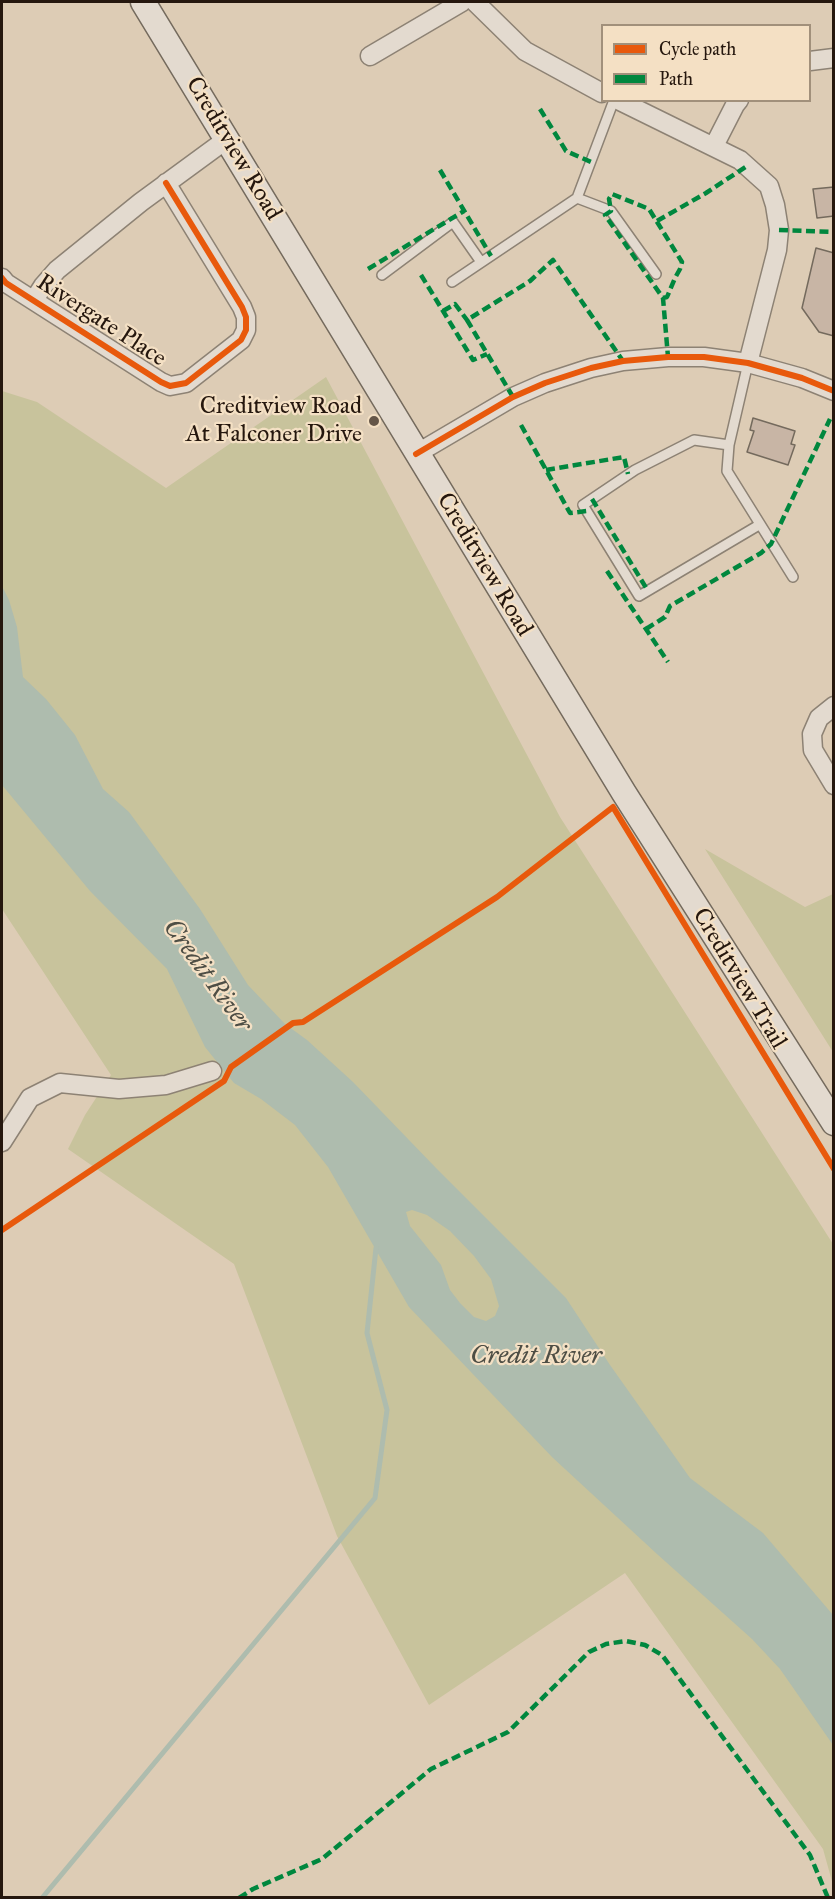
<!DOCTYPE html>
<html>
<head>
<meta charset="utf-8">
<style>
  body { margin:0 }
  #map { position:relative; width:835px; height:1899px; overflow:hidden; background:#ddccb5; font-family:"IM FELL Great Primer",serif }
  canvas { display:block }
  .frame { position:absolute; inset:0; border:3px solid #25170e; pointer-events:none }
  .legend { position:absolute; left:601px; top:24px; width:210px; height:78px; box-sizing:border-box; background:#f4e0c4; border:2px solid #a1907b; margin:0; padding:8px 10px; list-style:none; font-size:18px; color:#25170e }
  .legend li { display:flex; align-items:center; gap:12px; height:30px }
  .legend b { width:30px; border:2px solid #a1907b }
</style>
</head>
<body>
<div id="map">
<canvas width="835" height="1899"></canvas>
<div class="frame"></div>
<ul class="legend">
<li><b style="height:8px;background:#e8590c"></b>Cycle path</li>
<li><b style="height:8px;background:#00873e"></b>Path</li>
</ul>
</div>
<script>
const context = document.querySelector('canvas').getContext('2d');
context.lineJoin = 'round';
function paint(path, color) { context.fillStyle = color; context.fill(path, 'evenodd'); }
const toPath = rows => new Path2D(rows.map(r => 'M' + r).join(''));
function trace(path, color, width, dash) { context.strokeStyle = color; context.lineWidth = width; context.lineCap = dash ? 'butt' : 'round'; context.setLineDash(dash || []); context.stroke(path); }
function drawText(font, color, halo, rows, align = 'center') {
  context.font = font + ' "IM FELL Great Primer",serif'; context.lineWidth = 4.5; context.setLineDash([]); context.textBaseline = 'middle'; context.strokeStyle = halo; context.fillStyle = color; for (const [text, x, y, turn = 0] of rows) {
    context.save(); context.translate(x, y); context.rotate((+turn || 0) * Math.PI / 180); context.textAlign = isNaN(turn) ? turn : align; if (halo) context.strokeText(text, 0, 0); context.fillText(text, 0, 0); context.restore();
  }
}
paint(toPath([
  [326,377,560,817,833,1244,833,1885,823,1849,625,1573,429,1705,337,1536,234,1264,68,1149,85,1115,111,1075,2,909,2,391,37,402,166,488],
  [705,849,805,907,833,894,833,1052]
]), '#c8c39c');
paint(toPath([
  [2,586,9,600,17,627,23,677,46,699,75,735,103,789,129,812,200,909,248,985,285,1024,307,1040,353,1082,436,1168,566,1298,610,1365,690,1478,763,1533,833,1615,833,1745,780,1669,752,1639,657,1554,552,1457,409,1307,328,1167,295,1125,261,1099,234,1083,205,1047,167,969,90,891,2,785,3,637],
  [412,1210,427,1215,450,1231,474,1256,491,1279,499,1306,495,1316,486,1321,474,1317,460,1303,450,1290,441,1265,410,1226,406,1212]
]), '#aebcae');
trace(toPath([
  [42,1898,375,1498,387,1410,367,1333,376,1248]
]), '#aebcae', 5);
const building = toPath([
  [834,187,834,216,817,218,813,189,834,187],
  [816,248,834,253,834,336,819,332,802,308,816,248],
  [753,418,795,431,791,444,795,445,788,465,747,452,754,431,750,430,753,418]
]);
paint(building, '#c8b5a5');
trace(building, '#746a5d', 1.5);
const lane = toPath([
  [577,198,611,211,656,274],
  [382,275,453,222,481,262],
  [452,282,577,198,614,100],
  [748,363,729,445,727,471,793,577],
  [729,445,694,440,635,470,583,505,639,596,759,525]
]);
const street = toPath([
  [475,2,525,51,602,93],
  [370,56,462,2],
  [810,61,834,58],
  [618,100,740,160,769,186,775,205,779,230,777,250,748,363],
  [714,146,735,105,739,100],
  [2,278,6,283,161,382,170,386,186,383,241,340,246,330,246,317,242,307,166,183],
  [34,300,43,286,57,270,141,202,227,139],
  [416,454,513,397,545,383,591,368,623,361,668,357,704,357,748,363,802,378,834,391],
  [834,706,819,718,812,734,813,750,834,785],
  [2,1142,30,1098,60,1083,119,1089,166,1085,212,1071]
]);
const secondary = toPath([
  [143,2,624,793,834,1123]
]);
trace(lane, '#8d8274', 12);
trace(street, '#8d8274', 21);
trace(secondary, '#746a5d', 27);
trace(lane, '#e3dacf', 9);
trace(street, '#e3dacf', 18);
trace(secondary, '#e3dacf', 24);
trace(toPath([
  [540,109,566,151,591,162],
  [440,170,491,256],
  [657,221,706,193,747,166],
  [779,230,834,232],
  [368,269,464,211],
  [421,275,473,360,487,354],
  [663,298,667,297,675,278,680,269,682,262,649,209,612,194,609,199,611,211,605,215,663,298,668,357],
  [443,311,455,304,467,320],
  [513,397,467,320,530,281,553,260,623,361],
  [521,425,570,513,587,511],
  [546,470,624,457,628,474],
  [592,499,648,591],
  [607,571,668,662],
  [646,629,665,617,670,606,761,553,771,544,830,419],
  [239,1898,253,1889,322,1859,431,1769,508,1732,589,1652,606,1644,626,1641,645,1645,662,1655,810,1855,828,1898]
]), '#00873e', 4.5, [9, 4.5]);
trace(toPath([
  [2,278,6,283,161,382,170,386,186,383,241,340,246,330,246,317,242,307,166,183],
  [416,454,513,397,545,383,591,368,623,361,668,357,704,357,748,363,802,378,834,391],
  [2,1230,224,1081,231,1067,293,1023,303,1022,497,897,613,807,834,1169]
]), '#e8590c', 6);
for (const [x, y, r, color] of [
  [374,421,6,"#655648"]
]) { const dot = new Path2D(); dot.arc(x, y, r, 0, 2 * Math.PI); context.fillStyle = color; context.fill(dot); trace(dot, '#f4e0c4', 2); }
drawText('24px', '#25170e', '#f4e0c4', [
  ["Creditview Road",233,149,59],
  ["Rivergate Place",101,321,33],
  ["Creditview Road",484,565,59],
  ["Creditview Trail",739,979,59]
]);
drawText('24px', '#25170e', '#f4e0c4', [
  ["Creditview Road",362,407],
  ["At Falconer Drive",362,435]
], 'right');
drawText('italic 26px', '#4e4e45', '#f4e0c4', [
  ["Credit River",207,976,54],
  ["Credit River",536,1357]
]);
</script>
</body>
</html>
